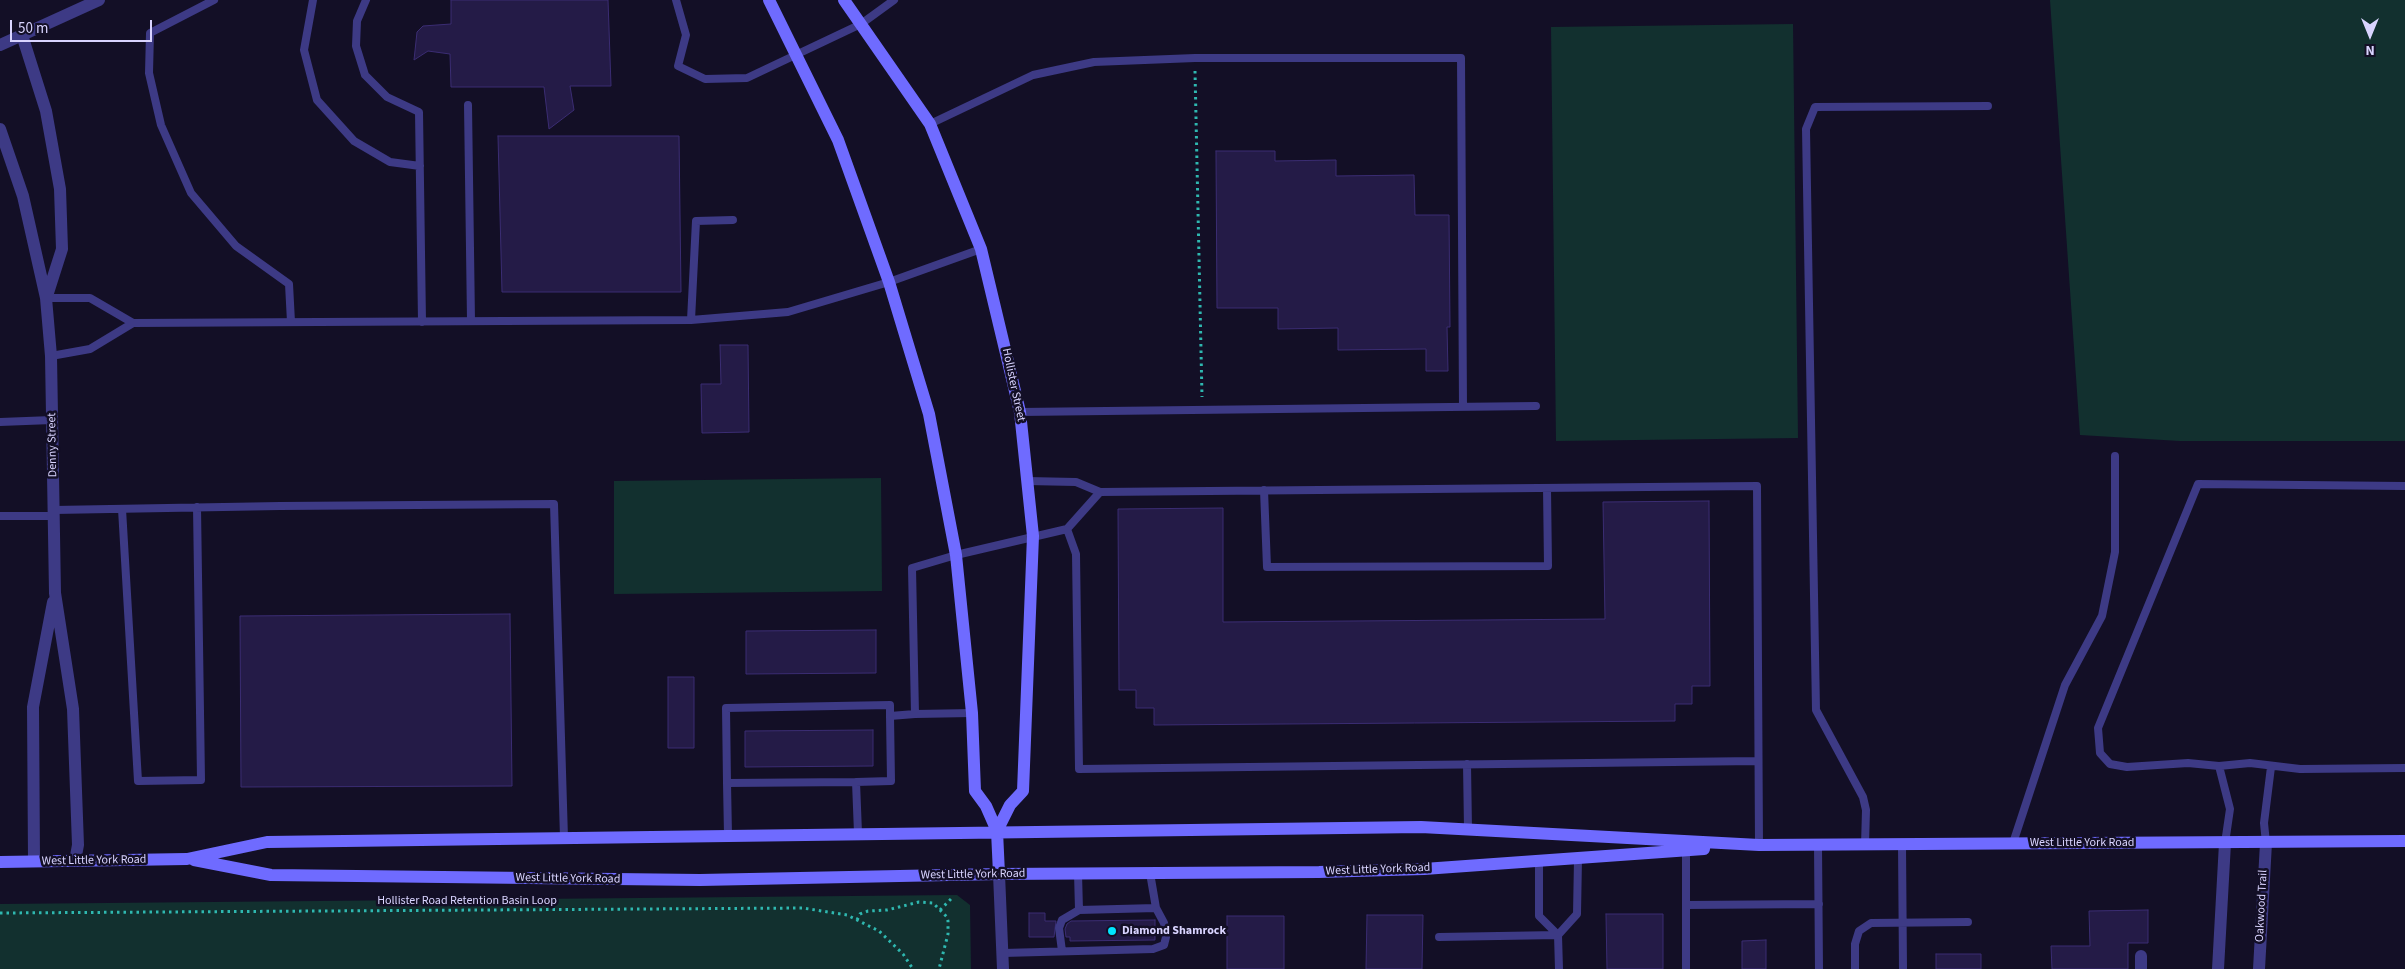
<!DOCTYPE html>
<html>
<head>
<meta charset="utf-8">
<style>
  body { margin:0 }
  #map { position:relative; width:2405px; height:969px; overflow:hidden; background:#130f26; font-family:"Source Sans 3",sans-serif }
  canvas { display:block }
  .north { position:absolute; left:2345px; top:10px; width:50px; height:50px; -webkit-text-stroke:4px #130f26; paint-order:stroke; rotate:180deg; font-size:14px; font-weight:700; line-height:20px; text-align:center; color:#d9d4ff }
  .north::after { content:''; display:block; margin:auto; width:18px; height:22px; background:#d9d4ff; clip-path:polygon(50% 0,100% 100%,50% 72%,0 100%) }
  .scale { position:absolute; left:10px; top:20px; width:142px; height:22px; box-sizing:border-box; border:2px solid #d9d4ff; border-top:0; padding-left:6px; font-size:15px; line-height:18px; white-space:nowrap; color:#d9d4ff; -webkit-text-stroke:4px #130f26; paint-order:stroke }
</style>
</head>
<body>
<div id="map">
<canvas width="2405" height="969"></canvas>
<div class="north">N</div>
<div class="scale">50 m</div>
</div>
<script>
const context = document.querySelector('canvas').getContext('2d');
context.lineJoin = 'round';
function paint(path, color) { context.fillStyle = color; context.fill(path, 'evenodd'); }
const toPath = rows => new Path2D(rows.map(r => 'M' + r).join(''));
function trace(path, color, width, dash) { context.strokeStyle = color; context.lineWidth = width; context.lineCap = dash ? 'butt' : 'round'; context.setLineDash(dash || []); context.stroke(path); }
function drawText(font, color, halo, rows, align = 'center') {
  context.font = font + ' "Source Sans 3",sans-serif'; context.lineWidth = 5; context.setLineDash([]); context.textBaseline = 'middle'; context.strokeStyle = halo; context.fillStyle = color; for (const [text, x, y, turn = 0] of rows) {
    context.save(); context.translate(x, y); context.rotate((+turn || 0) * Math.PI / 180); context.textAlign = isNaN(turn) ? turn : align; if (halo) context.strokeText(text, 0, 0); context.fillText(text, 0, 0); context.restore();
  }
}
paint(toPath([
  [2050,0,2405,0,2405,441,2180,441,2080,435],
  [1793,24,1798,438,1556,441,1551,27],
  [881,478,882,591,614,594,614,481],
  [957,895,970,905,971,969,0,969,0,904]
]), '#12302f');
const building = toPath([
  [451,0,608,0,611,86,570,86,574,110,549,129,544,87,451,87,450,54,428,51,414,60,417,32,423,26,451,24,451,0],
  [498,136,679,136,681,292,502,292,498,136],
  [1216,151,1275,151,1275,161,1336,160,1336,176,1414,175,1415,215,1449,215,1450,327,1447,327,1448,371,1426,371,1426,349,1338,350,1338,328,1278,329,1278,308,1217,308,1216,151],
  [720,345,748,345,749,432,702,433,701,384,721,384,720,345],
  [1709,501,1710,686,1692,686,1692,704,1675,704,1675,721,1154,725,1154,708,1136,708,1136,690,1119,690,1118,509,1223,508,1223,622,1605,619,1603,502,1709,501],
  [510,614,512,786,241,787,240,616,510,614],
  [876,630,876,673,746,674,746,631,876,630],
  [668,677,694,677,694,748,668,748,668,677],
  [873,730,873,766,745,767,745,731,873,730],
  [2148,910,2148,943,2128,943,2128,969,2052,969,2051,946,2090,946,2089,911,2148,910],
  [1029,913,1045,913,1045,921,1056,921,1054,937,1029,937,1029,913],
  [1606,914,1663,914,1663,969,1607,969,1606,914],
  [1367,915,1423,915,1422,969,1366,969,1367,915],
  [1227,916,1284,916,1284,969,1227,969,1227,916],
  [1155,920,1155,940,1070,941,1070,937,1066,937,1065,929,1067,924,1071,921,1155,920],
  [1766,940,1766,969,1742,969,1742,941,1766,940],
  [1936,954,1981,954,1981,969,1936,969,1936,954]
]);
paint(building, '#241b47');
trace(building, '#3b2d73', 1);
trace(toPath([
  [1195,71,1202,397],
  [940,910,952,898],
  [0,913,803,908,847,915,879,931,903,954,913,969],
  [857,920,860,914,868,911,887,910,919,902,933,903,947,917,948,921,948,934,939,969]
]), '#2fb8b0', 3, [2.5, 4]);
trace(toPath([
  [214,0,150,33,149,73,161,125,191,193,236,246,289,284,291,322],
  [313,0,304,50,317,100,354,141,390,162,420,166],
  [366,0,357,21,356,46,365,75,387,97,419,112,422,322],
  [676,0,686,35,678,66,705,79,747,78,861,24,894,0],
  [468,105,471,321],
  [930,124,1033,75,1094,62,1195,58,1461,58,1463,407],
  [46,298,90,298,133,323],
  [691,320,696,221,733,220],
  [51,356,90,349,133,323,691,320,788,312,889,282,981,249],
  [1020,412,1536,406],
  [0,422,52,420],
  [1027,481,1076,482,1100,492],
  [2405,486,2198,484,2098,728,2100,753,2110,764,2127,767,2188,763,2219,766,2250,763,2300,769,2405,768],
  [1264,490,1267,567,1548,566,1547,488],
  [122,509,138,781,201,780,197,507],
  [54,510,280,506,554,504,564,838],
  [0,516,54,516],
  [1067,529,1076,554,1079,769,1758,761],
  [972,713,915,714,912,568,956,555,1067,529,1100,492,1757,486,1759,845],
  [1467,764,1468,829],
  [2219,766,2230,809,2225,843],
  [856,782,891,781,890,716,915,714],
  [727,783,726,708,890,705,890,716],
  [728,835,727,783,856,782,858,833],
  [2013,843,2065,685,2102,616,2115,552,2115,456],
  [2266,843,2264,823,2271,767],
  [1818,845,1819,969],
  [1865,845,1866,810,1863,797,1816,710,1806,129,1815,107,1988,106],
  [1902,845,1903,969],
  [1686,850,1686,969],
  [1539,861,1539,916,1558,935],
  [1078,873,1079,910,1156,908],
  [1686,905,1819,904],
  [1439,937,1558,935],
  [1062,951,1059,928,1062,920,1079,910],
  [1003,953,1153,949,1164,945,1166,937,1164,923,1156,908,1150,873],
  [1559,969,1558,935,1577,914,1578,859],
  [1855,969,1855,944,1859,931,1871,923,1968,922]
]), '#3d3a85', 8);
trace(toPath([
  [22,35,46,111,60,189,62,249,47,296],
  [0,129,23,196,46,298,51,356,55,593,73,709,78,845,75,861],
  [34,861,33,707,53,602],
  [2141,956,2141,969],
  [2218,969,2225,843],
  [2259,969,2266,843]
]), '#3d3a85', 12);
trace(toPath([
  [0,45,99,0],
  [999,874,1003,969]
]), '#3d3a85', 12);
trace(toPath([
  [769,0,838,140,889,282,929,414,956,555,972,713,975,791,986,806,997,831,999,874],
  [844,0,930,124,981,249,1020,412,1033,536,1023,791,1010,805,997,831],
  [194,860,271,875,700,880,999,874,1319,872,1424,869,1704,849],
  [0,862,187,859,267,842,1421,827,1759,845,2405,841]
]), '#6f6bff', 12);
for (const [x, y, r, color] of [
  [1112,931,5,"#00e5ff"]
]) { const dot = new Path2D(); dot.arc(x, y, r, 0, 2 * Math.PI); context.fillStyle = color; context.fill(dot); trace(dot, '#130f26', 2); }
drawText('12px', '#d9d4ff', '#130f26', [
  ["Hollister Street",1013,385,78],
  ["Denny Street",53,445,-91],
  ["West Little York Road",2082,843],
  ["West Little York Road",94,861,-1],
  ["West Little York Road",1378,870,-2],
  ["West Little York Road",973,875,-1],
  ["West Little York Road",568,879,1],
  ["Hollister Road Retention Basin Loop",467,901],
  ["Oakwood Trail",2262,906,-87]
]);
drawText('bold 12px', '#d9d4ff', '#130f26', [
  ["Diamond Shamrock",1122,931]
], 'left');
</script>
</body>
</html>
